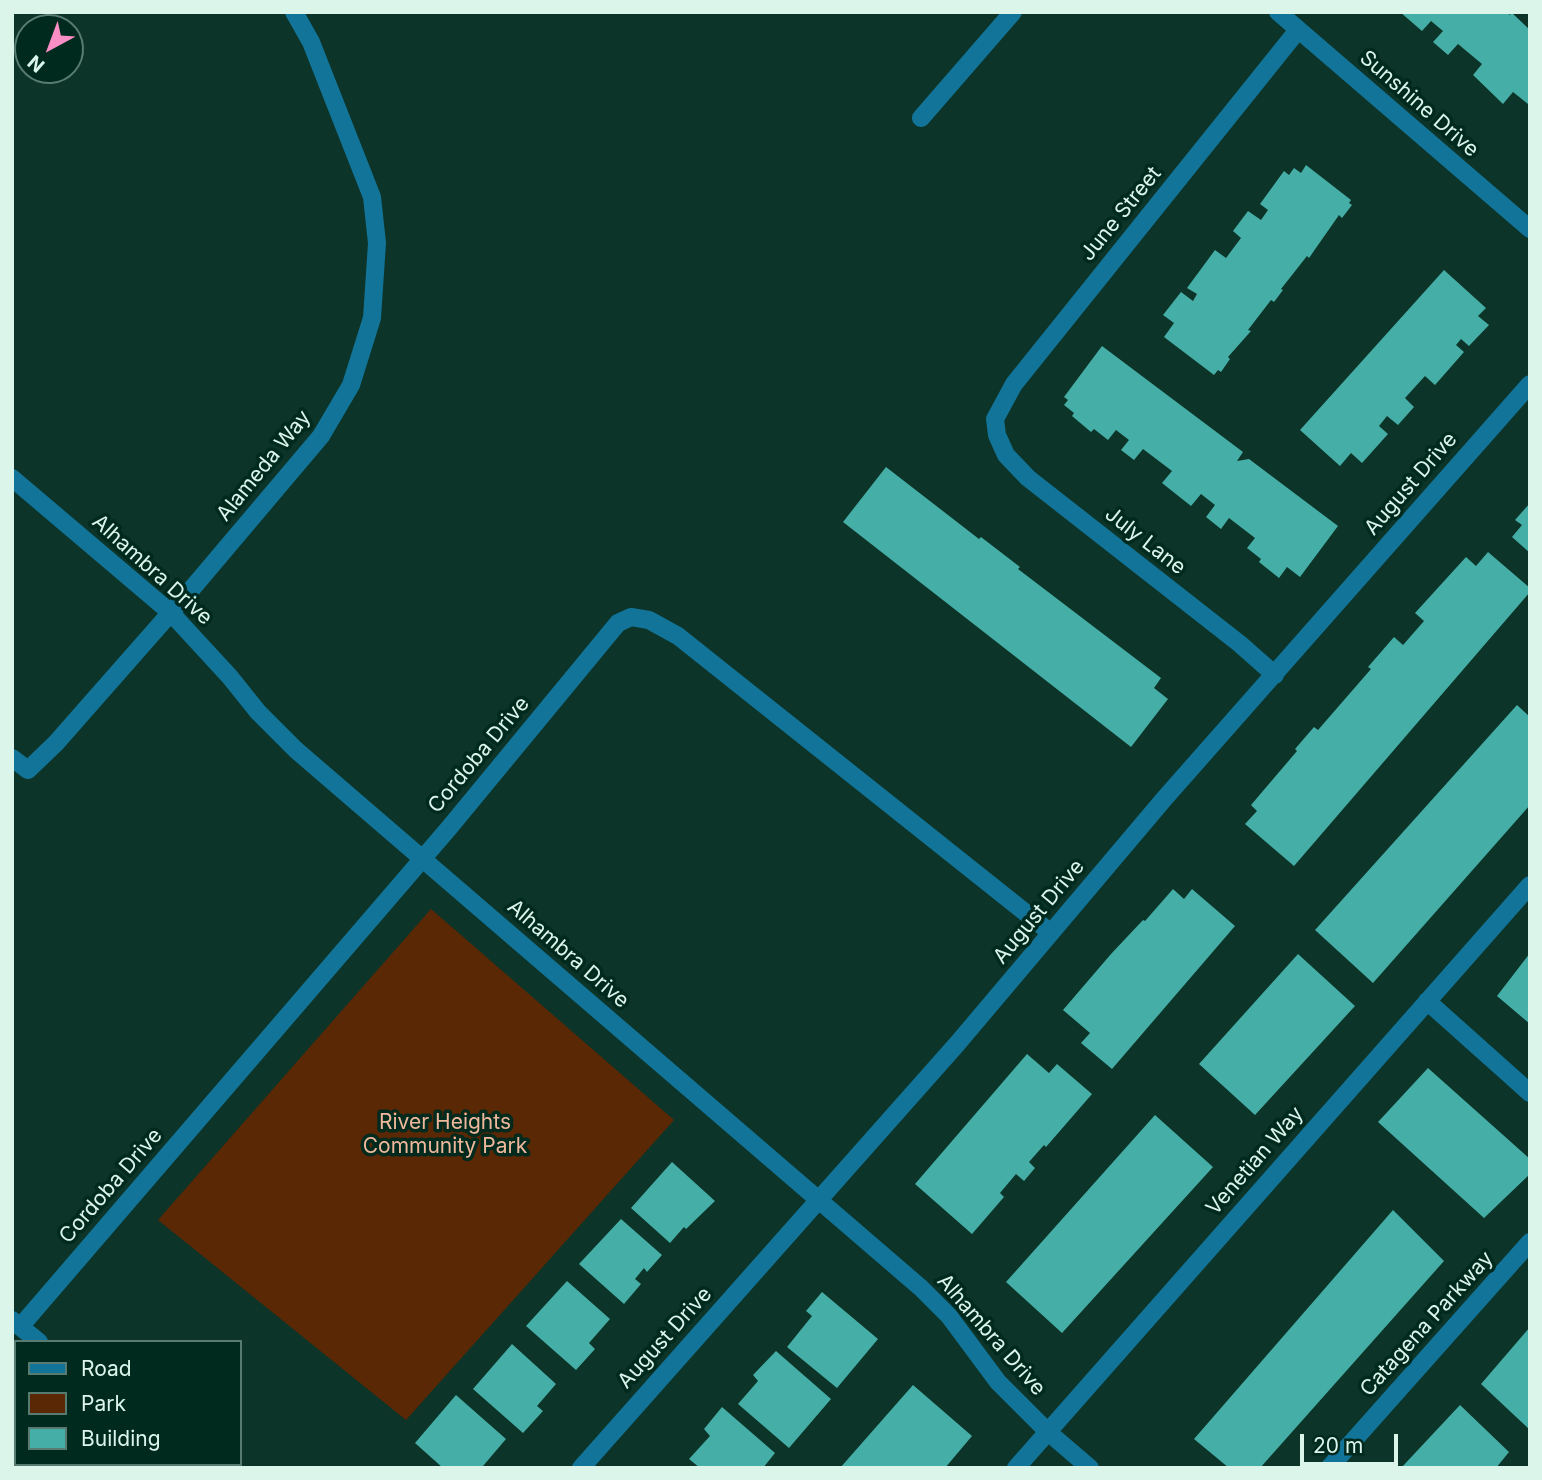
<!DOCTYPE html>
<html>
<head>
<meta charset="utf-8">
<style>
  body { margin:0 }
  #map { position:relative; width:1542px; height:1480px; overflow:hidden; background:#0d3428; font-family:Inter,sans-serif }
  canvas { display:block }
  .frame { position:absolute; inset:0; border:14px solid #dbf5eb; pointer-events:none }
  .legend { position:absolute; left:14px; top:1340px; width:228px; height:126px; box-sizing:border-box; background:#012a1f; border:2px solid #587b71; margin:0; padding:9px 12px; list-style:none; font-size:21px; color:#dbf5eb }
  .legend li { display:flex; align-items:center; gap:14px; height:35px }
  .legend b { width:35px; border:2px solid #587b71 }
  .north { position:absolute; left:14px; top:14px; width:70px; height:70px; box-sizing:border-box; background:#012a1f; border:2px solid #587b71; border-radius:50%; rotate:221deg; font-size:19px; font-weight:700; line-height:28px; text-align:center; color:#dbf5eb }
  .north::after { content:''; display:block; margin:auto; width:24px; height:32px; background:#fb8fc5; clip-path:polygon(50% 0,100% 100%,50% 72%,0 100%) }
  .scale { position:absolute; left:1300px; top:1434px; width:98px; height:32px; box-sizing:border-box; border:4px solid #dbf5eb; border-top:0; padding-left:9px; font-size:21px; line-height:24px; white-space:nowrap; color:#dbf5eb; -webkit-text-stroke:5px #012a1f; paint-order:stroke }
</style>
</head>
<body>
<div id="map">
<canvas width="1542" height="1480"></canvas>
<div class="frame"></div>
<ul class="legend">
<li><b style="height:9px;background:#127498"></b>Road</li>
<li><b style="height:19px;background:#5a2805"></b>Park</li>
<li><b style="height:19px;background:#45aea7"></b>Building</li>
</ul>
<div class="north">N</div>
<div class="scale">20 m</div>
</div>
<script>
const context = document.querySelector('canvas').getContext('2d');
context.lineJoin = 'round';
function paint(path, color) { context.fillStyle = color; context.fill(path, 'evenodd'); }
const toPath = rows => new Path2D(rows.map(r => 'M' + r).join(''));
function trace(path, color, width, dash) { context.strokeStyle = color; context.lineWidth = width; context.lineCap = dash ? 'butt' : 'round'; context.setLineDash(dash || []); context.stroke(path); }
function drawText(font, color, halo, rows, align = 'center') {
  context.font = font + ' Inter,sans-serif'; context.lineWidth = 7; context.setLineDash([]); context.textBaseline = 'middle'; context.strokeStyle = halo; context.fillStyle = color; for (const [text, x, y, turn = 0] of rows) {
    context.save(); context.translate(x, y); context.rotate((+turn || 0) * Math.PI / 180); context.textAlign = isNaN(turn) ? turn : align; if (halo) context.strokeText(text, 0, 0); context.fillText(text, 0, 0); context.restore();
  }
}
paint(toPath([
  [431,909,674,1120,406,1420,158,1220]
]), '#5a2805');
paint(toPath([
  [1400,12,1507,12,1510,15,1511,12,1530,30,1530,102,1528,104,1513,92,1503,104,1473,75,1482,64,1458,44,1448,55,1433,42,1443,31,1431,21,1422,31],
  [1306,165,1351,200,1349,203,1352,205,1342,218,1339,215,1309,258,1307,256,1281,289,1283,290,1274,302,1271,300,1248,330,1251,331,1228,357,1230,359,1221,372,1218,370,1214,375,1164,337,1174,323,1163,315,1181,292,1193,301,1197,294,1187,288,1215,250,1226,258,1241,238,1233,231,1248,211,1261,220,1268,210,1260,204,1284,171,1289,175,1294,168,1301,173],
  [1444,270,1486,308,1478,316,1489,325,1469,346,1461,339,1456,345,1464,352,1435,385,1425,376,1405,398,1414,407,1398,425,1387,416,1379,426,1388,434,1362,463,1351,453,1340,466,1300,430],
  [1102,346,1243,452,1237,461,1249,459,1338,526,1300,577,1287,567,1279,578,1259,562,1261,559,1247,548,1255,538,1229,518,1221,529,1206,517,1215,505,1201,494,1191,506,1162,483,1172,471,1143,449,1134,460,1121,450,1129,440,1116,430,1108,440,1094,429,1091,432,1072,416,1074,413,1064,405,1068,400,1064,397],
  [886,467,979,539,981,537,1020,567,1018,569,1161,678,1154,688,1168,699,1131,747,843,522],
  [1530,503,1530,553,1512,537,1522,525,1515,520],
  [1488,552,1530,588,1530,592,1294,866,1245,824,1257,811,1251,805,1297,751,1295,749,1314,727,1318,730,1371,669,1368,667,1394,637,1403,645,1424,621,1415,613,1466,557,1476,566],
  [1517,705,1530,717,1530,805,1373,983,1315,930],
  [1173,889,1184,899,1192,889,1235,926,1112,1069,1081,1043,1090,1033,1063,1010,1111,954,1143,920,1145,921],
  [1530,953,1530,1024,1497,996],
  [1298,954,1355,1006,1255,1115,1199,1064],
  [1027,1054,1049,1073,1057,1064,1092,1094,1046,1147,1044,1145,1029,1162,1035,1168,1024,1181,1016,1174,1000,1193,1004,1197,972,1234,915,1184],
  [1428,1068,1530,1159,1530,1174,1484,1218,1378,1122],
  [1155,1115,1213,1167,1062,1333,1006,1282],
  [672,1162,715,1201,686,1229,684,1227,670,1243,631,1208],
  [1393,1210,1444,1261,1260,1468,1229,1468,1194,1439],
  [621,1219,662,1255,647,1272,644,1268,635,1279,641,1284,624,1304,579,1264],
  [567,1281,610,1319,589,1343,595,1349,576,1370,526,1326],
  [822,1292,878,1339,837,1388,787,1347,812,1316,806,1311],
  [1530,1327,1530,1430,1481,1384],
  [512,1344,556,1384,537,1406,543,1411,523,1433,473,1389],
  [776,1351,831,1399,789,1448,738,1404,758,1381,753,1375],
  [913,1385,972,1436,945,1468,840,1468],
  [456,1395,506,1439,483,1466,485,1468,443,1468,415,1443],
  [1460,1405,1509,1452,1496,1468,1401,1468],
  [722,1407,775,1453,763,1468,700,1468,689,1459,710,1436,704,1429],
  [12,1418,16,1421,16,1464,25,1464,23,1468,12,1468],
  [39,1464,81,1464,78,1468,36,1468]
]), '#45aea7');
trace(toPath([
  [1278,12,1530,229],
  [921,118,1013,12],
  [12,478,171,613,230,677,258,712,296,750,921,1288,949,1316,998,1382,1048,1432,1090,1468],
  [1275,675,1240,644,1028,478,1006,455,997,435,995,419,1014,384,1298,30],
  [12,758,28,770,56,743,195,585,321,436,351,385,372,318,377,243,372,197,311,42,294,12],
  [1427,1001,1530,1093],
  [12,1320,39,1342],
  [20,1327,449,828,618,623,631,617,649,620,678,636,1051,933],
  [193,1464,198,1468],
  [581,1468,957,1044,1164,799,1530,384],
  [1016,1468,1530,885],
  [1329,1468,1530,1242]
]), '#127498', 18);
drawText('21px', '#dbf5eb', '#012a1f', [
  ["Sunshine Drive",1419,104,41],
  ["June Street",1121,214,-51],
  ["Alameda Way",264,466,-51],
  ["August Drive",1411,484,-49],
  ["July Lane",1145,541,38],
  ["Alhambra Drive",152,570,42],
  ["Cordoba Drive",479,755,-50],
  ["August Drive",1039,912,-50],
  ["Alhambra Drive",568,954,41],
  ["Venetian Way",1255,1161,-49],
  ["Cordoba Drive",111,1186,-49],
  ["Catagena Parkway",1427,1324,-48],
  ["Alhambra Drive",991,1335,49],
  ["August Drive",665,1338,-48]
]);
drawText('21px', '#efb89a', '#012a1f', [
  ["River Heights",445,1123],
  ["Community Park",445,1147]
]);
</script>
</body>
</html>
